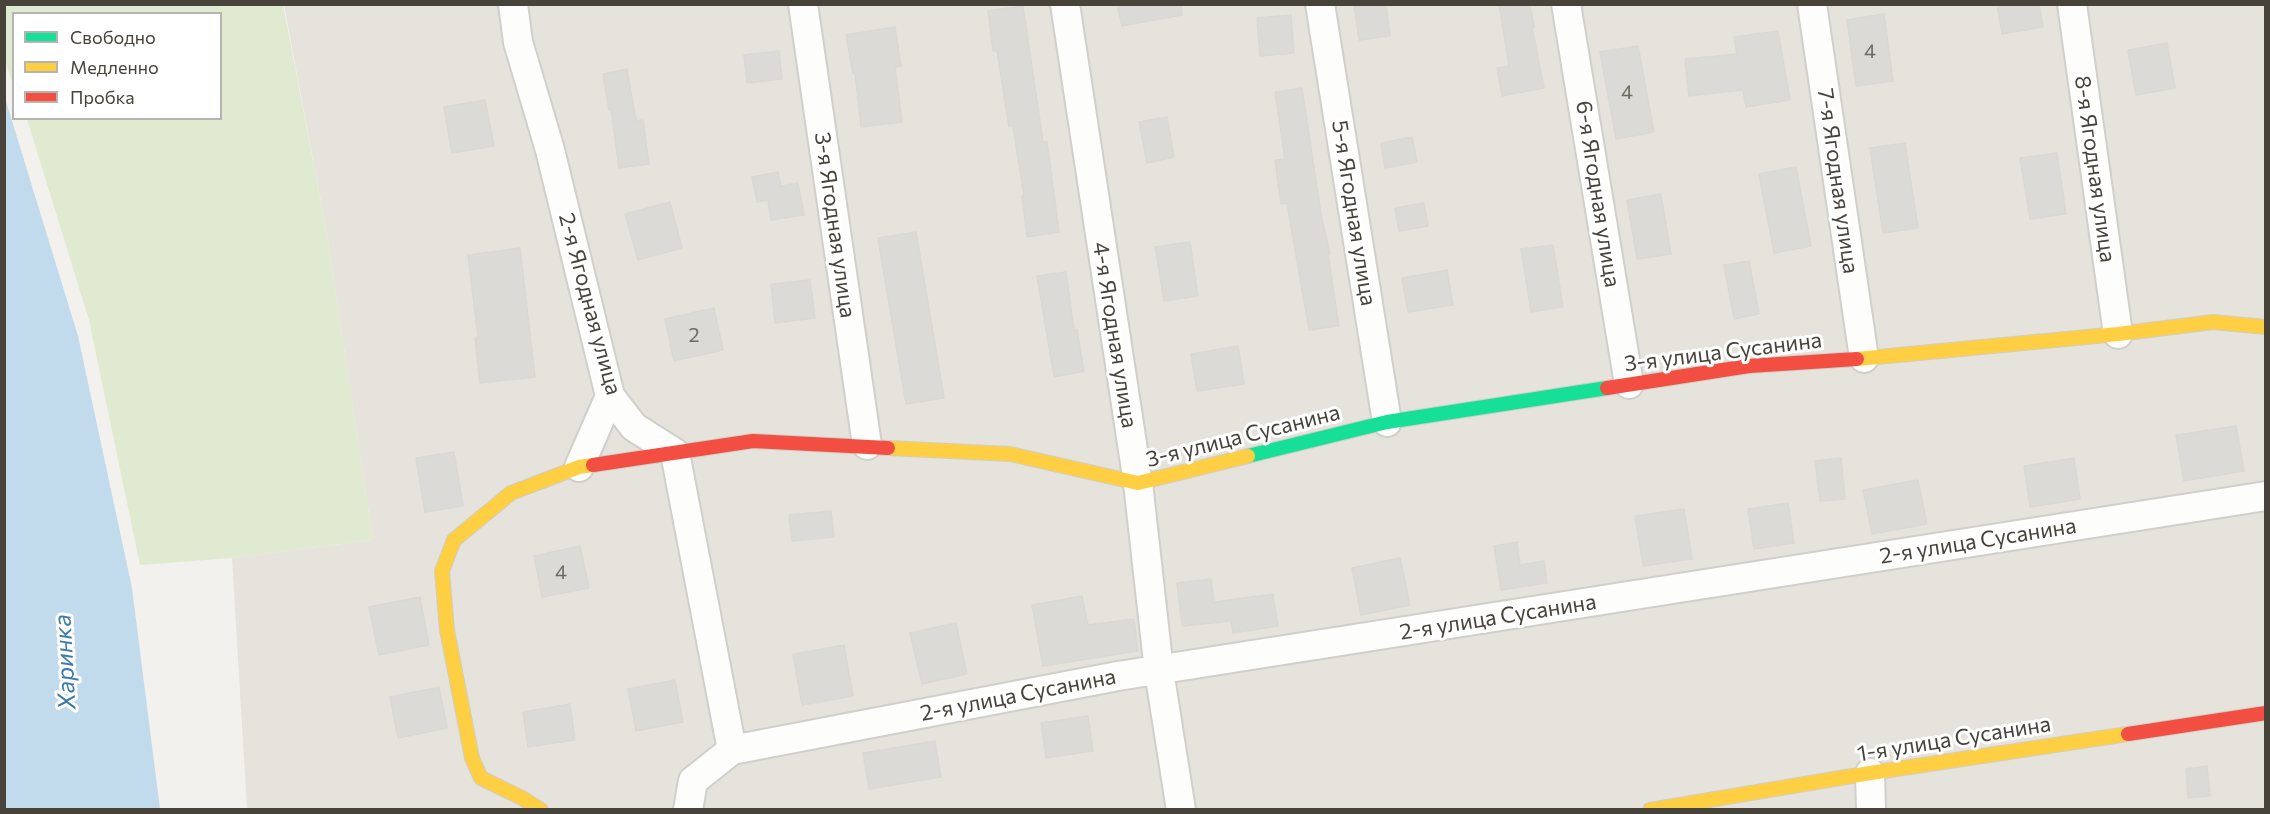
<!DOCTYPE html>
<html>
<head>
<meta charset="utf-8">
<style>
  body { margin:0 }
  #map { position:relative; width:2270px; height:814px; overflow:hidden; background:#f2f1ed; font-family:Commissioner,sans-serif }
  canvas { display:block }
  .frame { position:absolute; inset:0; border:6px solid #48433a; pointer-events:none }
  .legend { position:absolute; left:12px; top:12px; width:210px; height:108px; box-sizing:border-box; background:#fff; border:2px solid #b6b4b0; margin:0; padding:8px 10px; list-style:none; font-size:18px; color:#48433a }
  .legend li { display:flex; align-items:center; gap:12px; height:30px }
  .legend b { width:30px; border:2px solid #b6b4b0 }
</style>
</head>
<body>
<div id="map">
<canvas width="2270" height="814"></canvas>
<div class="frame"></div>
<ul class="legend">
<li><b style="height:8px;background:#16e098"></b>Свободно</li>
<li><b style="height:8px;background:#ffcf43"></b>Медленно</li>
<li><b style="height:8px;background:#f24e42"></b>Пробка</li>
</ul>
</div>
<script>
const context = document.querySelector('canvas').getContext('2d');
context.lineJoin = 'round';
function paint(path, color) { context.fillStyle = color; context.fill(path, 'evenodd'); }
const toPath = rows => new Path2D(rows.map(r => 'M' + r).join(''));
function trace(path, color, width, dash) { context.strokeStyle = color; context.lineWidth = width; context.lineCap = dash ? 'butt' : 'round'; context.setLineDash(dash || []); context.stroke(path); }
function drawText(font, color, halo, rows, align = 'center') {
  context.font = font + ' Commissioner,sans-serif'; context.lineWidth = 6; context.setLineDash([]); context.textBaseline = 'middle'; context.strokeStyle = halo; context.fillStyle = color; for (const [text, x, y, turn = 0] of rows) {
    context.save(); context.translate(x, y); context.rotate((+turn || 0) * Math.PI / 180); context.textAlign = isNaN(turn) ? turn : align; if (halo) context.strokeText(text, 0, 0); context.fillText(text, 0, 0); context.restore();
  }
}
paint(toPath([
  [284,5,2265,5,2265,809,247,809,232,558,373,540,327,234]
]), '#e5e3dc');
paint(toPath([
  [5,4,283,5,327,234,373,540,232,558,140,565,89,320,27,119,220,118,220,14,14,14,13,84,5,61]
]), '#dfead0');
paint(toPath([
  [5,98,78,336,132,588,160,809,5,809]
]), '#c2dbec');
const building = toPath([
  [1117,4,1181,4,1182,15,1122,26,1117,4],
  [1354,4,1386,4,1390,36,1359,40,1354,4],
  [1499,4,1530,4,1534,27,1532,27,1544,88,1502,96,1497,68,1509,66,1499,4],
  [1997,4,2039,4,2043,27,2002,34,1997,4],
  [1023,6,1043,142,1047,142,1059,232,1027,237,1022,196,1024,196,1013,126,1009,127,997,51,993,51,988,11,1023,6],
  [1884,14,1893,81,1856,86,1847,20,1884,14],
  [1291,15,1294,53,1260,56,1257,18,1291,15],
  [895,27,901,66,895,67,902,122,861,127,855,73,853,74,846,35,895,27],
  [1778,31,1790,100,1746,107,1743,90,1689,96,1685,59,1737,54,1734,37,1778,31],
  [2167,43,2175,88,2136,95,2128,50,2167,43],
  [1638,46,1654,132,1616,139,1600,52,1638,46],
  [779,51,782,79,747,83,744,55,779,51],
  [627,69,636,121,643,120,649,164,619,168,611,109,609,110,603,74,627,69],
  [1302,88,1321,214,1330,254,1328,254,1339,326,1309,330,1287,203,1281,204,1275,160,1285,159,1275,92,1302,88],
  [485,100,494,146,452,153,444,107,485,100],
  [1167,117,1174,157,1147,163,1139,122,1167,117],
  [1412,137,1417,162,1385,168,1381,143,1412,137],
  [1905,143,1918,228,1883,233,1870,148,1905,143],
  [2057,153,2066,214,2030,219,2020,158,2057,153],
  [1796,167,1811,246,1774,253,1759,174,1796,167],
  [778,172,781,186,798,183,804,215,771,220,768,200,757,202,752,177,778,172],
  [1661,194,1671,254,1637,259,1627,200,1661,194],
  [670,202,682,248,638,260,625,214,670,202],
  [1424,203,1428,226,1399,231,1395,208,1424,203],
  [916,232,944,398,906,404,878,238,916,232],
  [1190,242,1198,296,1164,301,1155,247,1190,242],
  [1553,245,1563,307,1531,312,1521,249,1553,245],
  [520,248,535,377,480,383,475,338,478,337,468,255,520,248],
  [1749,261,1759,314,1734,319,1724,265,1749,261],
  [1447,270,1453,305,1408,312,1402,278,1447,270],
  [1066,272,1074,330,1077,329,1084,371,1054,377,1037,276,1066,272],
  [810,280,815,318,775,323,771,284,810,280],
  [714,308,723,350,674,361,665,319,714,308],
  [1238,346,1244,384,1197,391,1191,354,1238,346],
  [2236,426,2244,471,2184,481,2176,435,2236,426],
  [454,452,463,506,425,512,416,458,454,452],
  [1841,458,1845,499,1820,501,1815,461,1841,458],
  [2074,458,2080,499,2030,507,2024,466,2074,458],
  [1918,480,1927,524,1872,534,1863,490,1918,480],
  [1788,503,1794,543,1754,549,1748,509,1788,503],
  [1684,509,1692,559,1643,566,1635,516,1684,509],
  [831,511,834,537,792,541,789,515,831,511],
  [1517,542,1520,565,1544,561,1547,583,1501,590,1494,546,1517,542],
  [580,546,589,588,542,597,534,556,580,546],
  [1400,558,1410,605,1361,615,1352,568,1400,558],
  [1211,579,1214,602,1273,594,1278,626,1233,633,1231,621,1182,626,1177,583,1211,579],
  [1082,596,1088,625,1134,619,1138,651,1043,666,1032,605,1082,596],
  [420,597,429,645,379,655,369,607,420,597],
  [956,623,967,674,922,684,910,633,956,623],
  [844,645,853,696,802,705,793,654,844,645],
  [675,680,683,722,636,731,628,689,675,680],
  [439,687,447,728,398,738,390,697,439,687],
  [570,704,575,740,528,747,523,712,570,704],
  [1088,716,1093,751,1046,758,1041,723,1088,716],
  [935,741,941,777,869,789,863,753,935,741],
  [2207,766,2210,796,2188,798,2186,769,2207,766]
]);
paint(building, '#dcdad6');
trace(building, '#dad8d3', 1.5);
const street = toPath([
  [513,4,518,42,550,150,610,396,634,427,675,453,732,750,693,781,688,810],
  [803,4,867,445],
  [1065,4,1138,483,1159,671,1181,810],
  [1320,4,1387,422],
  [1566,4,1629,384],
  [1812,4,1864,358],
  [2072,4,2118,334],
  [579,467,610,396],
  [732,750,1118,676,2266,496],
  [1870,773,1871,810]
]);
const fast = toPath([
  [1248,456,1387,422,1607,388]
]);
const slow = toPath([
  [1857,359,2118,334,2213,322,2266,327],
  [888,448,1010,454,1138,483,1248,456],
  [541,810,522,798,481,778,472,758,447,630,442,571,454,540,511,493,579,467,593,465],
  [1650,810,1870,773,2128,734]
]);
const jam = toPath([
  [1607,388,1749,366,1857,359],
  [593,465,753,441,888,448],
  [2128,734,2266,713]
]);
trace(street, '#d0cfcb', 32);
trace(fast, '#d0cec5', 16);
trace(slow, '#d0cec5', 16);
trace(jam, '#d0cec5', 16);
trace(street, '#fdfdfc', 28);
trace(fast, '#16e098', 14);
trace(slow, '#ffcf43', 14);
trace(jam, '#f24e42', 14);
drawText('20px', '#6e6a62', null, [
  ["4",1870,51],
  ["4",1627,92],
  ["2",694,335],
  ["4",561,572]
]);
drawText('22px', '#48433a', '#fff', [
  ["8-я Ягодная улица",2095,169,82],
  ["7-я Ягодная улица",1838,181,82],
  ["6-я Ягодная улица",1598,194,81],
  ["5-я Ягодная улица",1354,213,81],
  ["3-я Ягодная улица",835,225,82],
  ["2-я Ягодная улица",590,304,75],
  ["4-я Ягодная улица",1115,335,81],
  ["3-я улица Сусанина",1723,352,-7],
  ["3-я улица Сусанина",1243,436,-14],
  ["2-я улица Сусанина",1978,541,-9],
  ["2-я улица Сусанина",1498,617,-9],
  ["2-я улица Сусанина",1018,695,-11],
  ["1-я улица Сусанина",1954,739,-9]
]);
drawText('italic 24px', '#3c7aab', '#fff', [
  ["Харинка",65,662,-93]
]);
</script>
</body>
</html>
